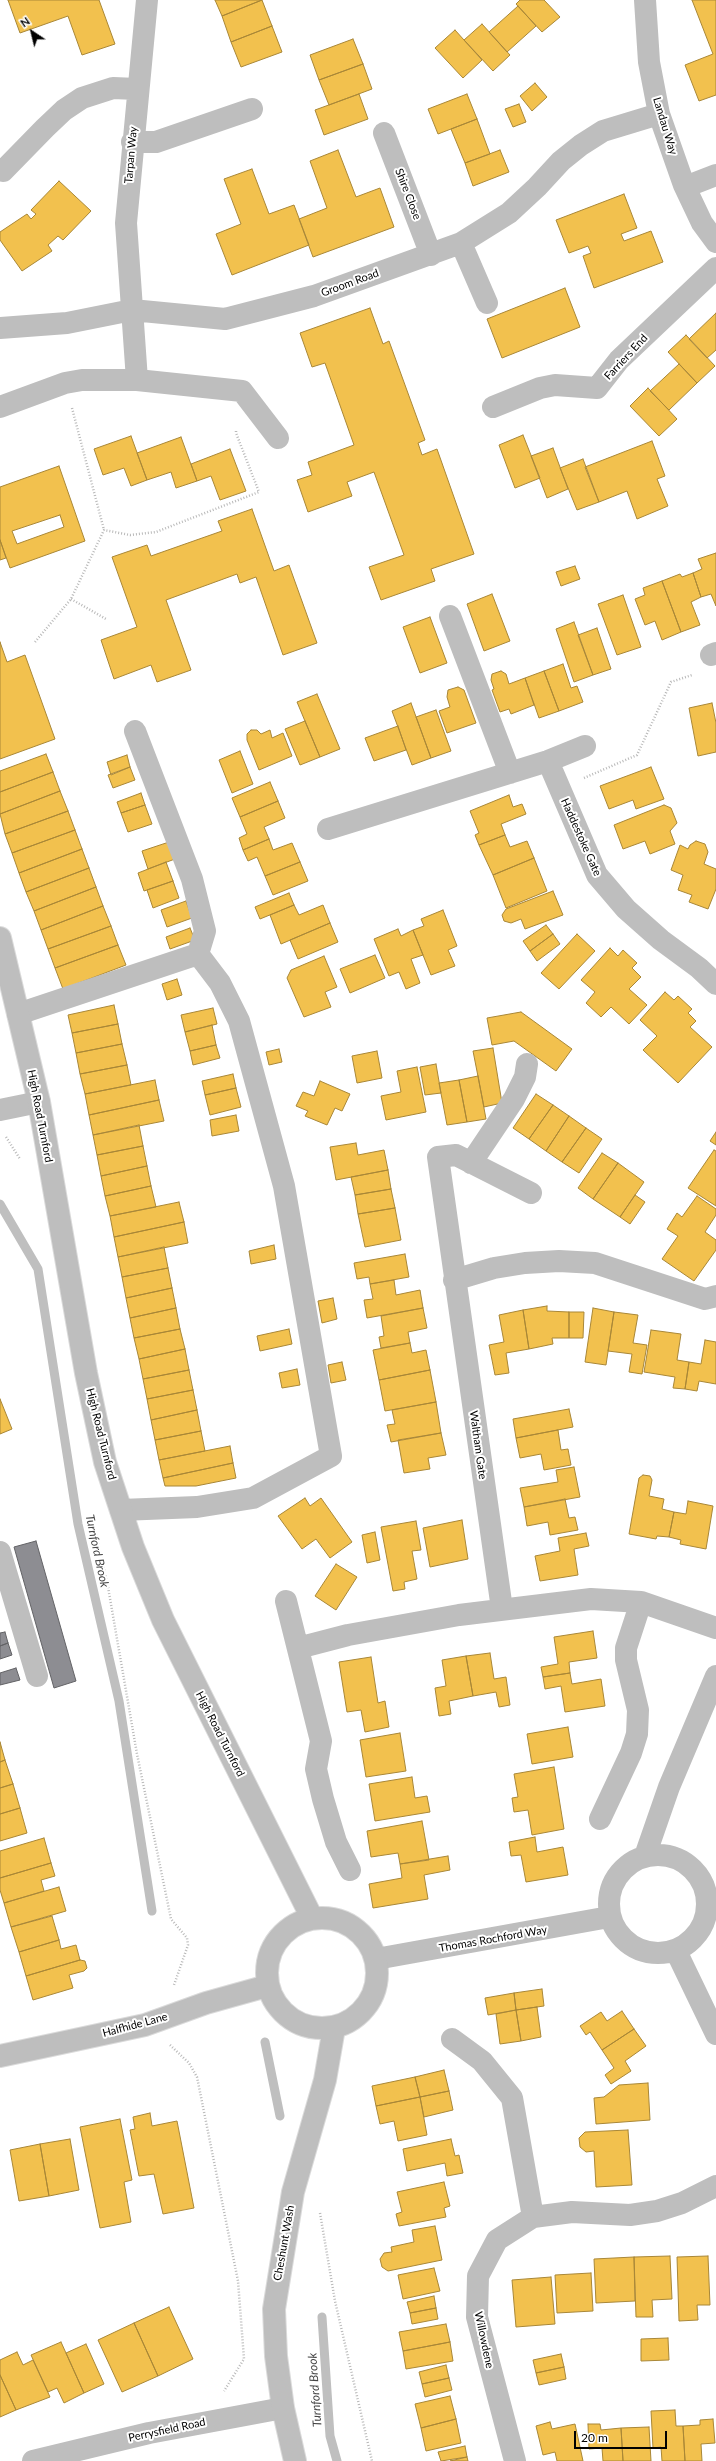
<!DOCTYPE html>
<html>
<head>
<meta charset="utf-8">
<style>
  body { margin:0 }
  #map { position:relative; width:716px; height:2461px; overflow:hidden; background:#fff; font-family:Lato,sans-serif }
  canvas { display:block }
  .north { position:absolute; left:12px; top:12px; width:40px; height:40px; -webkit-text-stroke:3px #fff; paint-order:stroke; rotate:325deg; font-size:11px; font-weight:700; line-height:16px; text-align:center; color:#000 }
  .north::after { content:''; display:block; margin:auto; width:14px; height:18px; background:#000; clip-path:polygon(50% 0,100% 100%,50% 72%,0 100%) }
  .scale { position:absolute; left:574px; top:2431px; width:93px; height:18px; box-sizing:border-box; border:2px solid #000; border-top:0; padding-left:5px; font-size:12px; line-height:14px; white-space:nowrap; color:#000; -webkit-text-stroke:3px #fff; paint-order:stroke }
</style>
</head>
<body>
<div id="map">
<canvas width="716" height="2461"></canvas>
<div class="north">N</div>
<div class="scale">20 m</div>
</div>
<script>
const context = document.querySelector('canvas').getContext('2d');
context.lineJoin = 'round';
function paint(path, color) { context.fillStyle = color; context.fill(path, 'evenodd'); }
const toPath = rows => new Path2D(rows.map(r => 'M' + r).join(''));
function trace(path, color, width, dash) { context.strokeStyle = color; context.lineWidth = width; context.lineCap = dash ? 'butt' : 'round'; context.setLineDash(dash || []); context.stroke(path); }
function drawText(font, color, halo, rows, align = 'center') {
  context.font = font + ' Lato,sans-serif'; context.lineWidth = 4; context.setLineDash([]); context.textBaseline = 'middle'; context.strokeStyle = halo; context.fillStyle = color; for (const [text, x, y, turn = 0] of rows) {
    context.save(); context.translate(x, y); context.rotate((+turn || 0) * Math.PI / 180); context.textAlign = isNaN(turn) ? turn : align; if (halo) context.strokeText(text, 0, 0); context.fillText(text, 0, 0); context.restore();
  }
}
const homes = toPath([
  [8,0,99,0,115,44,82,55,68,16,20,33,8,0],
  [215,0,262,0,222,16,215,0],
  [262,0,272,26,231,42,222,16,262,0],
  [520,0,544,0,560,17,542,32,516,4,520,0],
  [692,0,716,0,716,95,699,101,685,65,713,54,692,0],
  [518,6,536,26,507,52,489,32,518,6],
  [482,24,510,55,493,71,464,40,482,24],
  [272,26,282,52,241,67,231,42,272,26],
  [455,30,482,60,463,78,435,48,455,30],
  [353,39,363,64,319,80,310,55,353,39],
  [363,64,372,89,329,105,319,80,363,64],
  [535,83,547,97,532,111,520,96,535,83],
  [359,94,368,119,324,135,315,110,359,94],
  [467,94,477,119,438,134,428,109,467,94],
  [519,104,526,122,513,127,505,109,519,104],
  [477,119,490,154,465,163,451,129,477,119],
  [338,150,356,197,380,188,394,227,313,257,299,219,327,208,310,161,338,150],
  [500,150,509,172,473,186,465,163,500,150],
  [252,169,269,214,294,205,309,245,232,275,216,234,241,224,224,179,252,169],
  [59,181,91,211,63,240,58,236,48,245,52,251,22,271,0,240,0,232,27,214,31,219,36,214,31,210,59,181],
  [624,194,637,228,621,234,624,241,651,231,663,262,594,288,583,256,591,253,588,246,569,253,556,220,624,194],
  [565,288,580,327,502,358,487,319,565,288],
  [370,308,383,344,389,341,425,440,418,443,422,455,437,449,474,554,431,569,435,581,381,600,369,567,404,555,374,472,347,482,352,496,308,512,297,480,312,475,308,462,354,445,325,363,312,367,300,333,370,308],
  [716,313,716,350,707,358,689,339,716,313],
  [686,335,715,366,697,383,668,352,686,335],
  [679,364,697,383,669,410,650,391,679,364],
  [648,388,677,419,659,436,630,406,648,388],
  [523,435,540,478,515,488,499,445,523,435],
  [131,436,147,480,131,486,124,468,103,475,94,449,131,436],
  [181,437,197,481,176,488,171,472,147,480,137,453,181,437],
  [652,441,665,476,657,479,668,506,637,519,627,491,599,502,585,467,652,441],
  [553,448,568,489,547,498,531,456,553,448],
  [230,449,246,491,220,500,211,476,197,481,191,464,230,449],
  [583,459,599,502,577,510,560,468,583,459],
  [59,466,85,541,10,568,0,540,0,487,59,466],
  [60,515,64,527,17,544,12,531,60,515],
  [252,509,274,571,289,565,317,643,283,655,256,577,240,583,237,574,166,600,191,670,157,682,151,665,114,679,101,640,137,627,112,557,147,545,151,556,222,531,218,521,252,509],
  [0,540,6,558,0,560,0,540],
  [716,553,716,606,711,594,701,597,693,573,702,569,698,559,716,553],
  [575,566,580,579,561,586,556,572,575,566],
  [693,573,701,597,691,602,700,625,681,632,662,581,680,574,682,577,693,573],
  [662,581,681,632,662,640,655,621,645,625,635,599,645,595,643,588,662,581],
  [492,594,510,641,484,651,467,604,492,594],
  [623,595,641,647,617,655,598,604,623,595],
  [430,617,447,663,420,673,403,627,430,617],
  [574,622,593,675,574,682,556,629,574,622],
  [597,628,611,669,593,675,578,635,597,628],
  [0,642,7,662,25,655,55,739,0,759,0,642],
  [563,664,571,688,577,686,583,702,559,711,544,671,563,664],
  [501,671,506,674,509,684,525,678,534,705,511,714,509,709,500,712,492,690,494,689,491,680,492,674,501,671],
  [544,671,559,711,539,718,525,678,544,671],
  [458,687,464,690,476,723,447,733,439,711,450,707,447,697,448,690,458,687],
  [317,694,340,749,320,757,297,702,317,694],
  [411,703,431,758,412,765,392,711,411,703],
  [712,703,716,723,716,752,698,756,689,708,712,703],
  [436,710,451,751,431,758,416,717,436,710],
  [305,721,320,757,300,765,285,729,305,721],
  [398,726,406,750,374,761,365,738,398,726],
  [251,730,257,730,261,734,270,730,272,738,283,733,292,756,259,770,247,740,247,734,251,730],
  [240,751,253,784,232,793,219,760,240,751],
  [46,754,53,772,0,792,0,771,46,754],
  [127,755,130,767,111,775,107,762,127,755],
  [130,767,135,780,113,788,108,775,130,767],
  [651,767,664,799,636,809,633,800,609,809,600,786,651,767],
  [53,772,60,791,0,814,0,792,53,772],
  [270,782,278,801,240,817,232,798,270,782],
  [60,791,68,811,5,834,0,814,60,791],
  [141,793,145,805,121,813,117,802,141,793],
  [509,795,513,807,522,804,526,814,501,824,505,835,479,845,475,835,479,833,470,811,509,795],
  [278,801,285,818,264,827,269,839,243,850,239,838,247,834,240,817,278,801],
  [145,805,152,824,128,832,121,813,145,805],
  [664,805,671,808,677,823,670,831,675,844,650,854,645,841,623,849,614,825,664,805],
  [68,811,75,830,12,853,5,834,68,811],
  [75,830,82,849,19,873,12,853,75,830],
  [505,835,510,847,527,841,534,858,493,875,479,845,505,835],
  [269,839,273,850,292,843,300,862,265,876,257,857,248,861,243,850,269,839],
  [696,841,705,844,708,852,704,864,716,869,716,889,708,909,689,902,692,895,678,890,683,875,671,870,680,845,688,849,690,845,696,841],
  [169,842,175,859,148,869,142,851,169,842],
  [82,849,89,868,26,892,19,873,82,849],
  [534,858,547,891,506,908,493,875,534,858],
  [166,862,173,881,144,891,138,873,166,862],
  [300,862,308,881,273,895,265,876,300,862],
  [89,868,96,887,34,911,26,892,89,868],
  [173,881,179,898,153,908,147,890,173,881],
  [96,887,103,906,41,930,34,911,96,887],
  [553,891,563,915,525,929,521,919,511,923,504,921,502,915,506,909,553,891],
  [289,893,294,905,260,919,255,907,289,893],
  [186,901,192,918,167,927,161,910,186,901],
  [294,905,299,915,323,905,330,923,281,944,270,915,294,905],
  [103,906,111,926,48,949,41,930,103,906],
  [443,910,457,946,448,950,455,966,431,975,413,930,424,926,421,919,443,910],
  [330,923,338,942,298,959,290,940,330,923],
  [546,925,553,934,530,951,523,941,546,925],
  [111,926,118,945,55,968,48,949,111,926],
  [190,928,195,940,170,949,166,937,190,928],
  [398,929,401,936,413,930,423,955,411,959,420,983,406,989,399,972,389,976,374,939,398,929],
  [553,934,560,944,537,961,530,951,553,934],
  [577,934,595,951,559,989,541,973,577,934],
  [118,945,126,965,63,989,55,968,118,945],
  [610,948,618,956,623,950,637,963,632,968,641,977,629,989,647,1005,629,1024,611,1007,601,1017,586,1003,595,992,581,980,610,948],
  [375,955,385,978,350,993,340,969,375,955],
  [324,956,337,987,325,992,331,1007,304,1017,287,978,291,970,324,956],
  [177,979,182,995,167,1000,162,984,177,979],
  [665,992,674,1000,678,996,692,1009,688,1013,696,1021,690,1027,712,1047,678,1083,643,1050,657,1036,640,1020,665,992],
  [114,1005,118,1024,72,1033,68,1015,114,1005],
  [213,1008,217,1024,185,1032,181,1015,213,1008],
  [521,1012,572,1049,556,1071,514,1041,492,1045,487,1018,521,1012],
  [118,1024,122,1044,76,1053,72,1033,118,1024],
  [212,1025,216,1045,190,1051,185,1032,212,1025],
  [122,1044,127,1065,80,1074,76,1053,122,1044],
  [216,1045,220,1058,193,1065,190,1051,216,1045],
  [493,1048,502,1103,484,1107,473,1051,493,1048],
  [279,1049,282,1062,269,1065,266,1052,279,1049],
  [377,1051,382,1078,357,1083,352,1056,377,1051],
  [436,1064,441,1093,425,1095,420,1067,436,1064],
  [127,1065,131,1085,85,1094,80,1074,127,1065],
  [417,1067,426,1112,386,1120,381,1096,401,1092,397,1071,417,1067],
  [233,1074,236,1088,205,1095,202,1081,233,1074],
  [478,1076,486,1119,467,1122,459,1080,478,1076],
  [155,1080,159,1100,89,1115,85,1094,155,1080],
  [459,1080,467,1122,447,1125,439,1083,459,1080],
  [320,1081,350,1094,342,1111,335,1108,327,1125,305,1116,308,1111,296,1106,303,1092,314,1096,320,1081],
  [236,1088,241,1107,210,1115,205,1095,236,1088],
  [536,1094,553,1105,529,1139,513,1128,536,1094],
  [159,1100,164,1121,93,1135,89,1115,159,1100],
  [553,1105,569,1116,546,1151,529,1139,553,1105],
  [236,1115,239,1131,212,1136,210,1120,236,1115],
  [569,1116,586,1128,562,1162,546,1151,569,1116],
  [139,1125,143,1146,97,1155,93,1135,139,1125],
  [586,1128,602,1139,579,1173,562,1162,586,1128],
  [716,1132,716,1145,710,1141,716,1132],
  [356,1143,358,1155,384,1150,388,1170,336,1180,330,1147,356,1143],
  [143,1146,147,1166,101,1176,97,1155,143,1146],
  [714,1150,716,1151,716,1206,688,1188,714,1150],
  [602,1153,618,1163,593,1199,578,1188,602,1153],
  [618,1163,644,1182,620,1217,593,1199,618,1163],
  [147,1166,151,1186,105,1196,101,1176,147,1166],
  [388,1170,391,1189,355,1195,351,1177,388,1170],
  [151,1186,156,1207,110,1216,105,1196,151,1186],
  [391,1189,395,1208,358,1214,355,1195,391,1189],
  [635,1195,645,1202,630,1224,620,1217,635,1195],
  [697,1196,716,1209,716,1215,705,1232,716,1240,716,1250,694,1281,662,1259,678,1236,667,1229,677,1213,682,1217,697,1196],
  [179,1202,184,1222,114,1237,110,1216,179,1202],
  [395,1208,401,1240,365,1247,358,1214,395,1208],
  [184,1222,188,1243,118,1257,114,1237,184,1222],
  [274,1245,276,1259,251,1264,249,1251,274,1245],
  [164,1247,168,1268,122,1277,118,1257,164,1247],
  [405,1254,409,1277,370,1284,369,1277,357,1279,354,1263,405,1254],
  [168,1268,172,1288,126,1298,122,1277,168,1268],
  [394,1280,396,1295,420,1290,423,1308,367,1318,364,1300,373,1299,370,1284,394,1280],
  [172,1288,176,1308,130,1318,126,1298,172,1288],
  [333,1298,337,1319,322,1323,318,1301,333,1298],
  [547,1306,547,1311,569,1312,569,1338,552,1338,553,1344,529,1349,523,1310,547,1306],
  [176,1308,180,1329,134,1338,130,1318,176,1308],
  [423,1308,427,1328,408,1332,410,1343,381,1348,379,1337,384,1336,381,1316,423,1308],
  [593,1308,614,1312,606,1365,585,1362,593,1308],
  [523,1310,529,1349,506,1353,509,1373,495,1375,489,1345,504,1342,499,1315,523,1310],
  [569,1312,584,1312,583,1338,569,1338,569,1312],
  [614,1312,638,1315,633,1343,647,1345,642,1374,629,1372,632,1354,608,1351,614,1312],
  [180,1329,185,1349,139,1359,134,1338,180,1329],
  [289,1329,292,1344,260,1351,257,1336,289,1329],
  [651,1330,681,1334,677,1360,689,1362,685,1389,673,1388,675,1377,644,1372,651,1330],
  [705,1340,716,1342,716,1384,699,1381,697,1391,685,1389,689,1362,701,1364,705,1340],
  [410,1343,412,1353,426,1350,430,1370,379,1380,373,1350,410,1343],
  [185,1349,189,1370,143,1379,139,1359,185,1349],
  [342,1362,346,1380,331,1383,328,1365,342,1362],
  [297,1369,300,1385,282,1388,279,1373,297,1369],
  [189,1370,193,1390,147,1399,143,1379,189,1370],
  [430,1370,436,1402,385,1411,379,1380,430,1370],
  [193,1390,197,1410,151,1420,147,1399,193,1390],
  [0,1399,12,1429,0,1434,0,1399],
  [436,1402,441,1433,391,1442,387,1425,395,1424,392,1410,436,1402],
  [569,1409,573,1427,516,1438,513,1419,569,1409],
  [197,1410,201,1431,155,1440,151,1420,197,1410],
  [558,1430,561,1450,568,1449,571,1465,544,1470,541,1454,520,1458,516,1438,558,1430],
  [201,1431,205,1451,159,1460,155,1440,201,1431],
  [441,1433,446,1455,428,1458,430,1469,404,1473,398,1440,441,1433],
  [230,1446,233,1463,163,1478,159,1460,230,1446],
  [233,1463,236,1478,196,1486,165,1486,163,1478,233,1463],
  [574,1467,580,1497,524,1507,520,1488,558,1482,556,1470,574,1467],
  [643,1475,650,1476,652,1480,649,1496,664,1499,662,1509,674,1512,669,1537,657,1536,656,1539,629,1534,639,1478,643,1475],
  [305,1498,310,1506,321,1498,352,1542,330,1558,316,1539,302,1549,278,1516,305,1498],
  [565,1499,569,1518,575,1517,578,1530,550,1535,548,1522,527,1526,524,1507,565,1499],
  [688,1501,713,1506,706,1549,680,1544,681,1540,669,1537,674,1512,686,1514,688,1501],
  [462,1520,468,1559,430,1567,423,1528,462,1520],
  [416,1521,421,1550,412,1551,417,1579,404,1582,405,1589,393,1591,381,1527,416,1521],
  [375,1532,380,1560,367,1563,362,1535,375,1532],
  [586,1533,589,1546,574,1549,578,1575,540,1581,535,1556,560,1551,558,1538,586,1533],
  [336,1564,357,1577,336,1610,315,1596,336,1564],
  [593,1631,597,1658,569,1662,570,1673,543,1677,541,1667,558,1664,554,1637,593,1631],
  [490,1653,494,1679,506,1677,510,1705,499,1707,496,1692,473,1696,466,1656,490,1653],
  [466,1656,473,1696,449,1701,451,1714,439,1716,435,1688,446,1686,442,1660,466,1656],
  [371,1657,378,1703,385,1701,389,1727,365,1732,361,1710,347,1712,339,1662,371,1657],
  [570,1673,572,1684,601,1679,605,1706,565,1712,561,1686,545,1689,543,1677,570,1673],
  [568,1727,573,1757,532,1764,527,1734,568,1727],
  [400,1733,406,1771,366,1777,360,1740,400,1733],
  [0,1742,5,1760,0,1762,0,1742],
  [5,1760,13,1784,0,1788,0,1762,5,1760],
  [554,1767,564,1829,532,1835,528,1810,514,1812,512,1798,518,1797,514,1774,554,1767],
  [412,1777,415,1798,427,1796,430,1812,375,1821,369,1784,412,1777],
  [13,1784,20,1808,0,1814,0,1788,13,1784],
  [20,1808,27,1833,0,1841,0,1814,20,1808],
  [422,1821,429,1860,400,1864,398,1853,371,1857,367,1831,422,1821],
  [535,1837,537,1852,563,1847,568,1875,526,1882,521,1855,511,1856,509,1842,535,1837],
  [44,1838,51,1863,0,1878,0,1851,44,1838],
  [448,1856,450,1870,424,1875,428,1899,373,1908,369,1884,402,1878,400,1864,448,1856],
  [51,1863,55,1876,41,1880,44,1891,4,1903,0,1890,0,1878,51,1863],
  [59,1887,66,1911,11,1927,4,1903,59,1887],
  [52,1916,59,1940,19,1952,11,1927,52,1916],
  [59,1940,61,1949,76,1945,80,1960,26,1976,19,1952,59,1940],
  [80,1960,85,1961,87,1968,84,1971,69,1975,73,1988,33,2000,26,1976,80,1960],
  [542,1989,544,2006,516,2010,514,1993,542,1989],
  [514,1993,516,2010,488,2015,485,1998,514,1993],
  [537,2007,541,2037,521,2041,516,2010,537,2007],
  [516,2010,521,2041,500,2044,496,2014,516,2010],
  [622,2011,634,2029,602,2050,590,2032,586,2035,580,2026,601,2012,607,2021,622,2011],
  [634,2029,646,2046,625,2061,631,2071,611,2084,605,2075,614,2068,602,2050,634,2029],
  [444,2070,449,2091,420,2097,415,2077,444,2070],
  [415,2077,420,2097,376,2106,372,2086,415,2077],
  [648,2083,650,2120,596,2124,594,2098,604,2097,619,2085,648,2083],
  [449,2091,453,2110,424,2117,420,2097,449,2091],
  [420,2097,427,2135,398,2141,394,2121,380,2124,376,2106,420,2097],
  [150,2113,152,2126,177,2121,194,2208,163,2214,154,2174,139,2176,130,2130,135,2129,133,2117,150,2113],
  [120,2119,132,2180,124,2182,131,2222,100,2228,80,2127,120,2119],
  [628,2130,632,2185,596,2187,594,2151,586,2152,580,2147,579,2138,585,2132,628,2130],
  [70,2139,79,2190,49,2196,40,2144,70,2139],
  [451,2139,455,2156,459,2155,463,2173,447,2176,445,2163,407,2171,403,2149,451,2139],
  [40,2144,49,2196,19,2201,10,2150,40,2144],
  [444,2182,450,2206,444,2208,446,2217,399,2226,396,2214,402,2212,397,2192,444,2182],
  [435,2226,442,2260,388,2271,382,2267,380,2259,384,2253,392,2252,391,2247,414,2242,412,2230,435,2226],
  [670,2256,672,2299,652,2300,653,2317,636,2317,634,2257,670,2256],
  [708,2256,710,2305,697,2305,698,2320,679,2321,677,2257,708,2256],
  [634,2257,635,2301,596,2303,594,2259,634,2257],
  [434,2268,440,2291,403,2299,398,2275,434,2268],
  [591,2273,593,2311,557,2313,555,2275,591,2273],
  [551,2277,555,2324,516,2327,512,2280,551,2277],
  [434,2296,436,2308,410,2313,407,2302,434,2296],
  [169,2307,193,2359,158,2376,134,2323,169,2307],
  [436,2308,438,2319,412,2324,410,2313,436,2308],
  [134,2323,158,2376,122,2392,98,2340,134,2323],
  [446,2324,450,2342,403,2351,399,2332,446,2324],
  [668,2338,669,2360,641,2361,641,2339,668,2338],
  [61,2342,84,2393,64,2403,57,2388,48,2392,31,2355,61,2342],
  [450,2342,453,2361,406,2369,403,2351,450,2342],
  [86,2344,104,2384,84,2393,66,2353,86,2344],
  [17,2352,23,2365,33,2360,50,2397,16,2410,0,2375,0,2360,17,2352],
  [561,2354,564,2367,536,2373,533,2360,561,2354],
  [446,2365,449,2378,422,2384,419,2372,446,2365],
  [564,2367,566,2379,539,2385,536,2373,564,2367],
  [0,2375,16,2410,0,2417,0,2375],
  [449,2378,452,2390,425,2397,422,2384,449,2378],
  [450,2396,456,2419,421,2428,415,2404,450,2396],
  [675,2410,676,2426,683,2426,685,2461,662,2461,661,2447,653,2448,651,2411,675,2410],
  [456,2419,461,2443,426,2451,421,2428,456,2419],
  [713,2419,715,2443,701,2444,702,2461,685,2461,683,2426,700,2425,700,2420,713,2419],
  [550,2422,552,2429,575,2424,583,2461,557,2461,555,2452,543,2455,536,2426,550,2422],
  [588,2424,600,2424,601,2430,621,2428,623,2461,603,2461,602,2448,589,2449,588,2424],
  [649,2427,651,2461,623,2461,621,2428,649,2427],
  [465,2446,467,2457,441,2461,438,2452,465,2446],
  [467,2457,468,2461,450,2461,467,2457]
]);
paint(homes, '#f2c14e');
trace(homes, '#a98737', 1);
const industry = toPath([
  [36,1541,76,1681,54,1688,14,1547,36,1541],
  [5,1632,8,1643,0,1646,0,1633,5,1632],
  [8,1643,12,1655,0,1659,0,1646,8,1643],
  [16,1668,20,1680,0,1685,0,1673,16,1668]
]);
paint(industry, '#8d8d92');
trace(industry, '#636366', 1);
trace(toPath([
  [0,1204,38,1269,78,1524,119,1701,152,1911],
  [265,2042,280,2116],
  [322,2317,330,2436,337,2461]
]), '#bfbfbf', 9);
const major = toPath([
  [0,938,39,1102,86,1373,105,1462,133,1547,163,1620,312,1918],
  '267 1973a55 55 0 1 1 110 0a55 55 0 1 1-110 0Z',
  [0,2056,145,2025,206,2003,267,1986],
  [295,2461,283,2408,276,2356,274,2309,293,2192,325,2080,334,2028]
]);
trace(major, '#dbdbdb', 24);
trace(toPath([
  [72,408,104,530],
  [71,599,106,619],
  [35,642,71,599,104,530,130,535,156,532,259,492,236,433,236,429],
  [584,778,637,755,671,682,692,675],
  [6,1137,20,1159],
  [92,1517,108,1587,137,1754,171,1919,187,1938,188,1945,174,1985],
  [170,2045,189,2063,197,2077,238,2281,244,2359,224,2391],
  [320,2213,335,2301,372,2461]
]), '#b9b9b9', 2.5, [1, 2]);
trace(toPath([
  [645,0,649,62,659,114,684,185,702,223,716,242],
  [384,133,431,255],
  [132,142,156,142,252,109],
  [3,171,45,128,64,110,82,98,113,88,137,89],
  [685,187,716,175],
  [461,243,487,303],
  [0,328,67,323,132,310,225,319,314,296,461,243,509,213,537,187,561,161,581,145,603,131,659,114],
  [137,380,126,223,147,0],
  [0,407,65,383,82,380,137,380,242,391,278,438],
  [493,407,540,388,555,385,597,388,619,360,716,268],
  [450,616,510,773],
  [711,655,716,653],
  [135,731,192,879,205,931,198,954],
  [548,761,597,875,626,909,661,940,699,968,716,984],
  [328,829,548,761,585,746],
  [18,1014,198,954,220,983,239,1021,284,1186,331,1456,253,1498,197,1507,121,1510],
  [0,1110,39,1102],
  [471,1163,514,1099,525,1077,527,1064],
  [454,1280,494,1268,525,1263,559,1261,595,1263,705,1299,716,1296],
  [0,1552,37,1676],
  [286,1601,321,1741,316,1769,323,1799,336,1842,350,1870],
  [502,1609,438,1157,456,1155,531,1193],
  [298,1648,348,1635,459,1615,591,1599,641,1602,716,1628],
  [600,1819,631,1753,637,1734,638,1710,626,1660,626,1648,641,1602],
  '609 1904a49 49 0 1 1 98 0a49 49 0 1 1-98 0Z',
  [645,1856,669,1787,716,1676],
  [676,1951,716,2034],
  [376,1959,609,1917],
  [452,2039,482,2061,512,2098,533,2217],
  [33,2461,149,2433,283,2408],
  [515,2461,477,2317,478,2276,497,2240,533,2217,572,2212,630,2215,657,2211,682,2203,716,2186]
]), '#bebebe', 22);
trace(major, '#bebebe', 22);
drawText('11px', '#000', '#fff', [
  ["Landau Way",665,126,73],
  ["Tarpan Way",131,155,-85],
  ["Shire Close",408,194,69],
  ["Groom Road",350,283,-20],
  ["Farriers End",626,357,-47],
  ["Haddestoke Gate",581,837,66],
  ["High Road Turnford",40,1116,79],
  ["High Road Turnford",101,1434,76],
  ["Waltham Gate",478,1445,82],
  ["High Road Turnford",220,1734,63],
  ["Thomas Rochford Way",493,1939,-10],
  ["Halfhide Lane",135,2025,-15],
  ["Cheshunt Wash",284,2243,-80],
  ["Willowdene",484,2340,78],
  ["Perrysfield Road",167,2430,-12]
]);
drawText('italic 12px', '#444', '#fff', [
  ["Turnford Brook",97,1551,78],
  ["Turnford Brook",315,2390,-94]
]);
</script>
</body>
</html>
